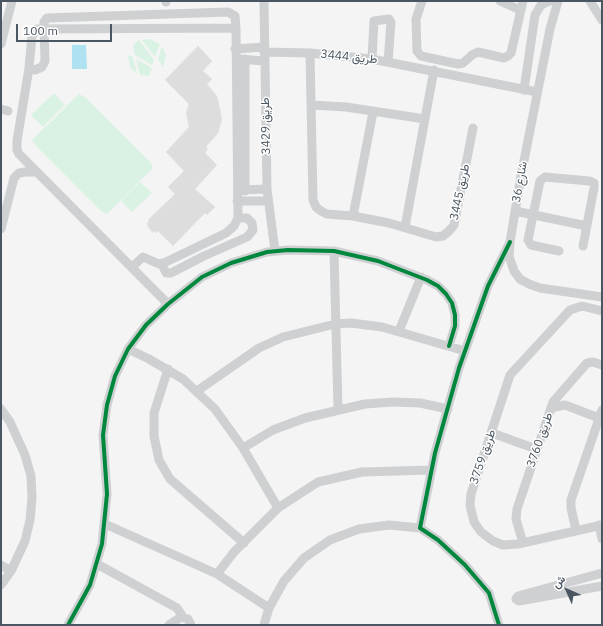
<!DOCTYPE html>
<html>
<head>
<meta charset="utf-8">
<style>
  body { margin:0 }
  #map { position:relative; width:603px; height:626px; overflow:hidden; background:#f4f4f4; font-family:"IBM Plex Sans",Vazirmatn,sans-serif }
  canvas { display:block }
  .frame { position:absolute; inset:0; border:2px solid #4a5661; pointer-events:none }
  .north { position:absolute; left:547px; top:570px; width:40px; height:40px; -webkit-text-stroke:3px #fff; paint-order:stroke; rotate:315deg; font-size:11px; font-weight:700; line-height:16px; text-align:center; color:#4a5661 }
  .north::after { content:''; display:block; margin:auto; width:14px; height:18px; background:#4a5661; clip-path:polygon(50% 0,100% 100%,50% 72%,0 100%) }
  .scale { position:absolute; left:16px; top:24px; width:96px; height:18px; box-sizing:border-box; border:2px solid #4a5661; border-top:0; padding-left:5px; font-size:12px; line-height:14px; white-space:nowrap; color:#4a5661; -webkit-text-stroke:3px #fff; paint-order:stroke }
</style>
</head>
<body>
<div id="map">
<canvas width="603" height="626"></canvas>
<div class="frame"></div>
<div class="north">ش</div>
<div class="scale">100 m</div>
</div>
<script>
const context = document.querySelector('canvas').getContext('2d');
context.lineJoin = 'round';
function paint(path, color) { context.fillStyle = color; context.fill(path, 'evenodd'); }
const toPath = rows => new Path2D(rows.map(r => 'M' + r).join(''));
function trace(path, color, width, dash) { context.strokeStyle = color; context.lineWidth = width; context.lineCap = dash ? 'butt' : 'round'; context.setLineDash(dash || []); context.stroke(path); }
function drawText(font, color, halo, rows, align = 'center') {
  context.font = font + ' "IBM Plex Sans",Vazirmatn,sans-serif'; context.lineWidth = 3; context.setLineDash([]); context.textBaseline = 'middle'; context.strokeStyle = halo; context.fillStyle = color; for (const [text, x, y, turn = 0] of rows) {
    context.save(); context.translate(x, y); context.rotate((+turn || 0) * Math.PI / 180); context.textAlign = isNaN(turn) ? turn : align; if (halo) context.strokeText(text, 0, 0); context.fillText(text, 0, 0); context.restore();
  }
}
paint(toPath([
  [150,39,160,44,155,57,142,40],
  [139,40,154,60,152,65,135,55,133,45],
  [162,46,166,55,163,67,158,59],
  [128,55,133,57,137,74,130,67],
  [136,59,152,68,149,76,140,75],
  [54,93,65,105,43,127,31,115],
  [79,94,86,98,150,162,153,168,107,214,101,211,36,146,32,140],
  [140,182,152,193,132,212,121,201]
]), '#d9f2e3');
paint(toPath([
  [72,45,86,45,87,69,72,69]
]), '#aee2f0');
const building = toPath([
  [198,46,212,61,203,71,212,79,207,84,217,96,222,119,218,133,206,147,208,149,205,153,217,165,195,189,215,207,207,215,205,213,173,246,158,231,156,233,154,231,152,232,148,227,147,223,149,221,148,220,175,194,168,187,184,171,166,152,189,127,186,113,189,104,165,80,198,46]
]);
paint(building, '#ddddde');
trace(building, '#e5e6e7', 1);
trace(toPath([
  [264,1,267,189,275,251],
  [422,1,416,19,417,51,421,56,458,64,463,63,472,55,478,52,504,58,508,56,511,53,523,1],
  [500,1,520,10],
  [558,1,550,29,521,176,510,242,509,256,514,271,520,279,529,284,540,288,602,297],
  [590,1,602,20],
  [166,2,166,1],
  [1,44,12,1],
  [235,49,264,47],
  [264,52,310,53,372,59,537,92],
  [310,53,313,200,316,207,321,211,327,214,353,216,389,223,436,237,443,236,450,230,454,225,473,128],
  [239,59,264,61],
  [245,59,245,191],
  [372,59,374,21,389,19,391,22,388,62],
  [29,68,17,141,17,150,19,154,168,304],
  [524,90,535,15,541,5,550,1],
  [311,105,346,107,425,119],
  [1,109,8,111],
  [240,190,267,189],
  [237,201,268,201],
  [515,211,587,226],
  [353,216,373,112],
  [405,227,434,70],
  [1,229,14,178,19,173,25,172,37,172],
  [334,251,338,409],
  [559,251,531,245,528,240,540,181,545,177,589,181,594,183,594,188,583,246],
  [162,264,166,273,171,273,204,256,247,237,253,230,252,223,247,218,238,218],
  [132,267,143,257,159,264,166,262,226,233,234,226,238,218,236,28,44,29,37,29,32,36,29,68,35,70,42,67,45,61,44,29,44,22,47,18,228,12,235,16,236,28],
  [602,311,582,306,570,310,510,375,471,494,470,505,474,522,481,532,493,541,503,545,518,544,602,525],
  [399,331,421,277],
  [128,349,149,359,183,379,215,409,243,448,278,508],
  [168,369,154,413,154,436,159,460,170,479,244,543],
  [197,391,259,348,283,337,335,324,351,323,382,327,465,351],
  [1,409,10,422,25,455,31,476,32,498,30,520,25,541,11,571,1,585],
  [550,410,555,407,565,405,599,418],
  [492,433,536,449],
  [243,448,273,430,305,418,365,404,393,402,420,403,448,409],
  [105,524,217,574,269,608],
  [599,525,602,539],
  [576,530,571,508,571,500,602,410],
  [523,543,516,519,517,509,553,402,587,363,593,362,602,365],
  [97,564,177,608,183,617],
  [1,565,11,571],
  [602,573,518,596,516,599,519,601,602,586],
  [217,574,234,552,278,508,318,482,362,472,432,470],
  [68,625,90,585,102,544,107,494,103,435,107,405,115,376,128,349,146,325,168,304,202,277,231,263,267,252,288,250,334,251,378,261,427,280,438,286,446,294,452,303,455,315,455,326,449,346],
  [169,625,181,617,188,619,191,625],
  [264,625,269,608,284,581,304,558,330,540,359,529,389,525,420,528],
  [499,625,489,593,465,565,438,540,420,528,435,453,459,368,488,286,510,242]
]), '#ced0d2', 9);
trace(toPath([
  [68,625,90,585,102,544,107,494,103,435,107,405,115,376,128,349,146,325,168,304,202,277,231,263,267,252,288,250,334,251,378,261,427,280,438,286,446,294,452,303,455,315,455,326,449,346],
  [499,625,489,593,465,565,438,540,420,528,435,453,459,368,488,286,510,242]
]), '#00873e', 4);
drawText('12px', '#4a5661', '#fff', [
  ["طريق 3444",349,57,6],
  ["طريق 3429",266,126,-91],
  ["شارع 36",520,182,-80],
  ["طريق 3445",460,192,-78],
  ["طريق 3760",540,440,-71],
  ["طريق 3759",483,457,-71]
]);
</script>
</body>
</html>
